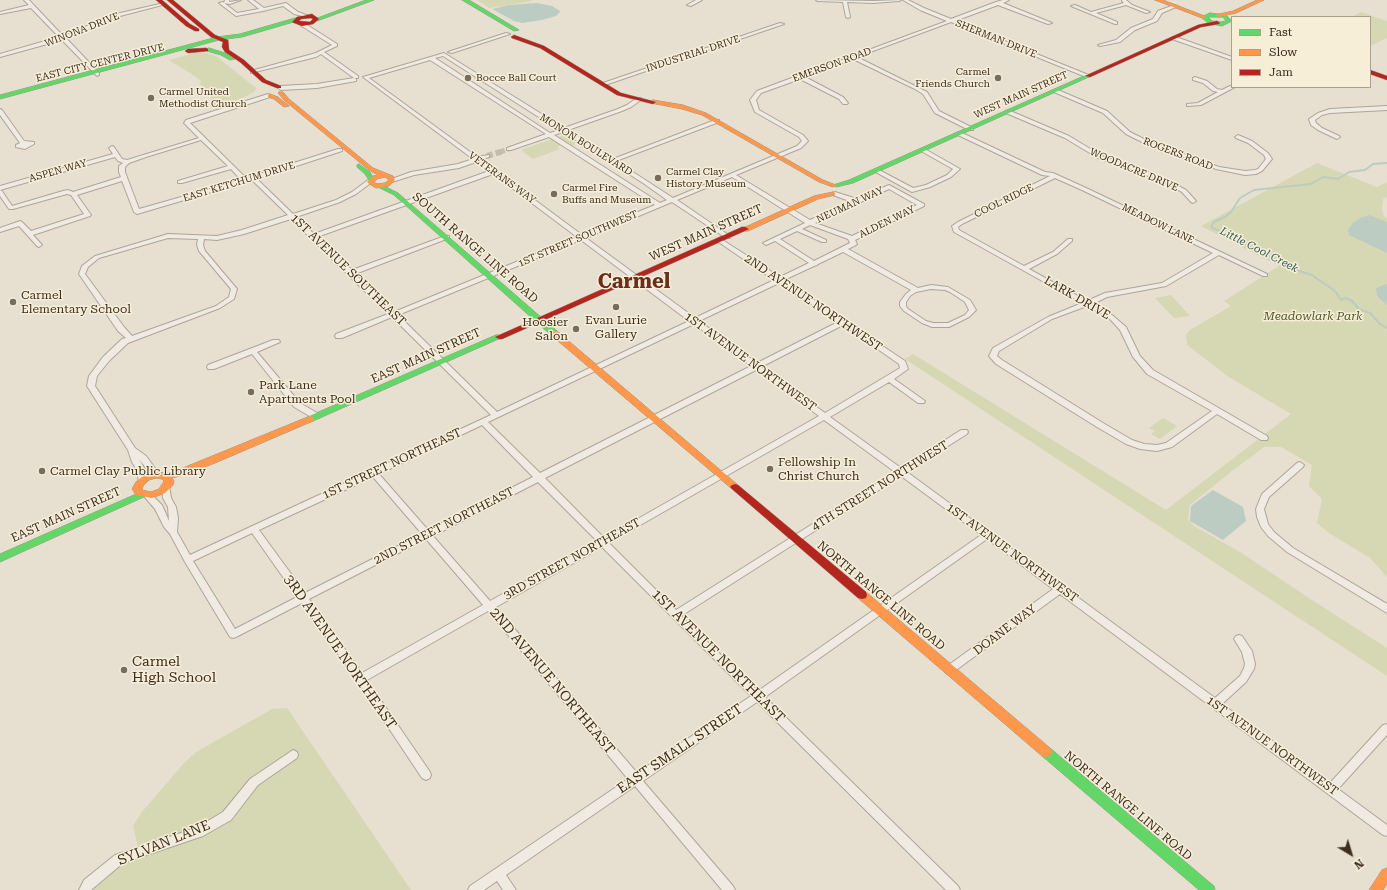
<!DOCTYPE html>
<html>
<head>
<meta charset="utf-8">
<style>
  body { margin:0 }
  #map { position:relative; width:1387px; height:890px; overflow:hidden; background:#e7e0d1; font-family:"Roboto Serif",serif }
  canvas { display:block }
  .legend { position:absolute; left:1231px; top:16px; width:140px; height:72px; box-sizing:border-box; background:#f7eed8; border:1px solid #ada18e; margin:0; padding:5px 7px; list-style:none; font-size:12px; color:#3d2e20 }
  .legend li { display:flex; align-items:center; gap:8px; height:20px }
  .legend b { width:20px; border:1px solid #ada18e }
  .north { position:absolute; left:1331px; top:834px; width:40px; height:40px; -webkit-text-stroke:3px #f7eed8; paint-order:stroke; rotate:142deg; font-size:11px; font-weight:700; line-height:16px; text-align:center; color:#3d2e20 }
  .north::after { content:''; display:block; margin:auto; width:14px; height:18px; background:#3d2e20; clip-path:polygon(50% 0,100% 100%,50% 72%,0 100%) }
</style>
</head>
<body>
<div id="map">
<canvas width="1387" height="890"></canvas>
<ul class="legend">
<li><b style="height:5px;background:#63d668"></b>Fast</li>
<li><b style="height:5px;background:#ff974d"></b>Slow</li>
<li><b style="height:5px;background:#b3261e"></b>Jam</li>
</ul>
<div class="north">N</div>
</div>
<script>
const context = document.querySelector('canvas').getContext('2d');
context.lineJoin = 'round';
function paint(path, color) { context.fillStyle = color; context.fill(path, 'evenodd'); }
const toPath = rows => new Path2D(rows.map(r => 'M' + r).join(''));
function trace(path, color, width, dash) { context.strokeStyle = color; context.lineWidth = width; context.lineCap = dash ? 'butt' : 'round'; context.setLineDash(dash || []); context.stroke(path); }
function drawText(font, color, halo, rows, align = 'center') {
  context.font = font + ' "Roboto Serif",serif'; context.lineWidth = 3; context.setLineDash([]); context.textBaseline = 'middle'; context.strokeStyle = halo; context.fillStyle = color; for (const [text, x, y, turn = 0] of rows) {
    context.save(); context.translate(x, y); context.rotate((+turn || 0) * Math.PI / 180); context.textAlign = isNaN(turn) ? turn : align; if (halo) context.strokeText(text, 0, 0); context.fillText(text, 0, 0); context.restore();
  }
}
paint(toPath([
  [477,0,531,0,532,1,489,8],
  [1361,12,1387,21,1387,38,1370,46,1370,17,1351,17],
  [195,53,206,53,216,56,256,88,254,92,239,100,217,109,212,107,211,91,206,90,199,83,202,82,196,77,169,60],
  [564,135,576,143,574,144,575,145,571,146,567,143,557,147,560,149,533,159,521,150],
  [1317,163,1377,187,1387,182,1387,197,1383,199,1382,210,1384,216,1387,218,1387,577,1370,558,1329,533,1317,523,1322,499,1309,486,1312,465,1281,447,1264,447,1232,471,1190,505,1188,519,1194,526,1240,552,1315,602,1387,648,1387,676,905,359,913,354,1166,510,1291,414,1229,377,1187,345,1186,335,1190,330,1231,306,1224,301,1279,266,1201,226],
  [1171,295,1190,316,1174,318,1155,298],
  [1163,418,1177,426,1160,439,1151,434,1155,431,1149,428],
  [287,708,411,890,80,890,110,861,138,847,133,826,141,813,185,762,196,752,272,709]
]), '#d6d7b3');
paint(toPath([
  [537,3,552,6,560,11,560,12,556,16,542,20,522,23,514,21,492,9,509,5],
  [1369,215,1387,222,1387,253,1349,235,1348,230,1352,224,1360,218],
  [1387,284,1387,305,1377,296,1376,288],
  [1213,490,1243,507,1246,521,1223,540,1190,521,1191,506]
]), '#bcccc2');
trace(toPath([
  [1387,163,1373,164,1365,170,1349,172,1338,179,1323,177,1311,184,1254,190,1240,198,1231,212,1225,217,1214,222,1211,227,1296,270,1312,275,1335,291,1341,300,1346,298,1352,301,1359,309,1370,313,1380,324,1387,328]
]), '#bcccc2', 2);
trace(toPath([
  [500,152,509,149]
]), '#c5bcae', 5, [5, 2.5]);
trace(toPath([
  [487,156,503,151]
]), '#c5bcae', 6, [6, 3]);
const street = toPath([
  [24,0,29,0,63,36,116,14,164,3,166,4,120,16,66,38,99,73,99,75,97,76,62,40,0,57,0,54,59,37,31,8,0,14,0,12,29,5,24,0],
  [225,0,229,0,229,1,230,2,241,0,230,4,224,3,225,0],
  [248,0,253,0,264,8,286,3,298,12,309,16,307,17,294,14,283,6,263,11,236,16,219,3,223,2,237,13,259,9,248,0],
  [696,0,702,0,691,6,687,5,696,0],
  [816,0,873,1,901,0,899,1,873,3,847,2,850,17,848,18,846,17,843,2,818,1,816,0],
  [903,0,908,0,924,8,951,19,996,2,1003,0,1009,0,1003,3,1052,23,1048,24,998,5,955,21,1091,76,1086,77,951,22,857,57,927,92,939,111,973,128,973,130,969,130,935,113,923,94,915,89,853,59,805,77,843,97,848,103,847,104,843,104,839,99,800,79,761,93,756,100,759,110,803,135,808,141,801,148,736,175,810,220,852,202,833,195,832,194,835,192,857,199,889,185,924,204,924,206,855,240,857,244,856,245,848,249,918,288,931,285,948,287,970,300,976,310,969,317,949,327,932,327,922,323,904,311,900,306,900,302,906,294,911,290,843,252,818,264,817,265,814,266,784,280,905,361,908,369,894,379,925,401,924,403,918,403,889,382,830,417,901,468,961,430,967,430,968,432,967,434,907,472,1215,698,1240,676,1244,668,1245,664,1242,652,1234,639,1236,636,1239,635,1242,636,1252,651,1255,664,1254,669,1246,682,1222,704,1330,783,1383,725,1387,724,1387,735,1338,789,1387,825,1387,836,1383,835,1060,594,952,673,949,674,946,673,944,670,946,667,1053,589,987,539,765,697,958,886,960,890,946,890,757,702,643,781,733,886,735,890,722,890,635,786,506,875,516,890,503,890,497,881,484,890,468,890,470,886,628,779,488,611,367,680,430,772,431,775,430,778,426,780,422,778,358,682,302,603,236,637,233,638,230,637,185,562,170,534,164,527,155,509,143,495,144,493,150,493,162,505,169,521,168,507,163,498,162,487,166,484,169,485,171,498,176,507,178,518,177,532,190,555,491,415,392,317,342,338,336,338,335,336,336,334,388,314,291,219,244,234,217,240,204,239,203,245,205,251,237,289,234,299,220,308,128,343,109,361,97,376,95,386,135,448,146,456,160,475,159,477,153,477,139,459,145,470,146,480,142,483,139,482,137,470,132,462,128,450,87,386,89,376,103,357,122,339,126,338,118,331,79,274,82,266,95,256,168,234,217,236,242,230,288,215,252,180,137,214,134,212,122,181,77,195,91,215,90,216,33,235,42,245,39,247,37,246,19,226,0,232,0,228,20,221,22,222,31,231,84,214,71,195,67,194,13,209,9,209,0,196,0,190,2,191,12,206,63,191,68,190,73,192,121,177,119,172,119,166,123,163,118,161,115,157,0,190,0,186,113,154,109,148,112,146,114,147,122,159,127,160,199,138,184,123,186,120,268,94,271,96,270,97,190,123,246,178,338,149,342,149,342,151,257,179,293,214,336,200,352,192,368,180,372,180,372,182,356,194,340,202,296,217,314,234,489,171,476,162,459,168,414,175,392,182,389,180,411,172,458,164,473,159,363,77,444,53,564,128,618,109,627,105,637,98,641,98,641,100,631,107,622,111,568,130,613,159,715,120,719,120,719,122,616,161,673,198,797,146,802,141,799,137,755,112,750,100,757,91,797,76,797,75,801,75,947,21,920,10,903,0],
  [443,56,559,130,550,133,435,58,443,56],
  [430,60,546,134,507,148,507,150,511,150,549,137,655,205,582,235,481,160,489,157,489,155,477,157,369,78,430,60],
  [563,132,643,183,667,200,660,203,554,135,563,132],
  [201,140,228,166,178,181,178,183,182,183,231,169,241,180,139,209,125,172,125,167,129,163,146,157,201,140],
  [493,174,577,237,394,312,355,274,449,238,449,236,445,236,352,270,317,237,493,174],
  [732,177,805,223,763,243,766,245,775,241,809,263,780,277,721,239,717,239,717,241,774,280,695,318,586,238,672,202,726,238,730,238,730,236,677,200,732,177],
  [889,189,917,205,852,236,815,223,889,189],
  [810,225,848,239,850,243,814,261,780,239,797,231,822,242,826,242,826,240,802,229,810,225],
  [168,238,198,239,197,245,199,251,231,289,229,297,216,306,132,336,124,327,85,274,88,267,99,258,168,238],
  [581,240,689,321,497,412,398,315,581,240],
  [779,283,838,322,757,363,699,321,779,283],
  [931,289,945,290,950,292,965,302,969,310,965,315,948,323,933,323,926,321,908,309,906,306,906,302,910,296,916,292,931,289],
  [694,324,751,366,540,473,488,422,694,324],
  [843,325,899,364,900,368,825,413,761,367,843,325],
  [756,370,819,416,604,538,545,478,756,370],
  [824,420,895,472,676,610,609,543,824,420],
  [482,425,533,477,428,530,379,474,482,425],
  [901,476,981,535,758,691,681,616,901,476],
  [373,477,422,534,305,593,259,530,373,477],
  [538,482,597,541,490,601,433,536,538,482],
  [252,533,297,597,235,629,193,561,252,533],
  [426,539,483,605,362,673,309,599,426,539],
  [602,547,751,696,637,773,496,607,602,547],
  [1122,0,1126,0,1132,5,1150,12,1146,13,1126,5,1096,13,1117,22,1117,24,1115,24,1071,6,1075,5,1091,12,1124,3,1122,1,1122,0],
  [1174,5,1178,6,1162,13,1157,21,1135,30,1120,42,1100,46,1098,45,1116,40,1131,28,1153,19,1158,11,1174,5],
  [300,23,304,23,337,44,337,46,324,52,358,76,358,78,354,78,321,54,316,57,251,73,251,71,316,53,332,45,300,25,300,23],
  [780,23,784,24,605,85,600,84,780,23],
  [506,33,510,34,452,53,448,52,506,33],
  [1172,37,1176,37,1232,57,1232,60,1172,39,1172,37],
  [1195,77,1207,81,1217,89,1222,90,1230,86,1235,87,1201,105,1187,106,1187,104,1198,103,1218,92,1213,91,1203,83,1193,80,1193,78,1195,77],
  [354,78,356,79,356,81,317,88,281,90,278,88,281,86,317,84,354,78],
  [1054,90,1058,90,1107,111,1130,132,1146,140,1219,167,1245,171,1255,170,1258,169,1266,159,1264,155,1248,143,1236,138,1235,137,1238,135,1252,141,1268,153,1272,159,1262,171,1256,174,1245,175,1216,169,1142,142,1126,134,1103,113,1054,92,1054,90],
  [1387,106,1387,110,1330,113,1322,115,1315,120,1316,123,1322,128,1339,136,1340,137,1337,139,1318,130,1311,125,1309,119,1318,113,1330,109,1387,106],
  [0,109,2,110,24,141,34,142,34,144,25,149,16,147,16,145,20,143,0,115,0,109],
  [1008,110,1069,136,1102,156,1138,168,1169,181,1186,190,1196,201,1193,203,1191,202,1182,192,1165,183,1134,170,1098,158,1065,138,1006,113,1005,112,1008,110],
  [960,132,1045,172,1053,173,1086,188,1267,274,1267,276,1263,276,1219,255,1166,286,1107,297,1093,304,1112,315,1126,327,1140,356,1153,370,1267,436,1268,438,1267,440,1261,440,1217,414,1172,447,1157,451,1140,449,1126,444,1097,427,996,364,989,356,993,348,1048,317,1082,303,954,232,952,226,958,222,1050,176,1042,175,958,135,957,134,960,132],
  [1055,178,1082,190,1213,253,1162,283,1105,293,1087,301,1029,269,1057,254,1072,241,1072,239,1068,239,1053,252,1024,266,959,230,958,227,962,224,1055,178],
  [1087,306,1108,317,1120,330,1133,357,1147,374,1212,411,1166,443,1157,445,1144,444,1132,440,1103,423,1002,360,997,356,999,351,1052,319,1087,306],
  [923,148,960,169,951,177,930,187,912,192,874,171,879,170,913,188,926,185,947,175,953,169,921,151,920,150,923,148],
  [273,340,279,340,280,342,257,352,300,403,319,414,320,416,319,418,313,418,294,407,252,354,214,369,208,369,207,367,208,365,273,340],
  [1300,462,1304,465,1303,467,1269,497,1264,509,1268,524,1274,532,1293,548,1387,604,1387,613,1287,552,1268,536,1261,527,1257,517,1256,509,1262,494,1297,463,1300,462],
  [293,750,297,752,298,755,297,758,258,785,231,820,203,836,123,863,91,890,79,890,84,880,115,855,196,828,223,812,250,779,293,750]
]);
const fast = toPath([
  [366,0,374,0,317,21,312,20,366,0],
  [462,0,469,0,519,30,514,31,462,0],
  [1210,13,1226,15,1232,21,1222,26,1208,23,1201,17,1210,13],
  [1208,17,1223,17,1226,21,1221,22,1212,21,1208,17],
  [295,18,298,20,297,21,242,37,219,40,0,99,0,95,217,37,240,34,295,18],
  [209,48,225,53,235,59,230,60,221,55,207,51,207,49,209,48],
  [1086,75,1091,76,853,183,836,187,833,185,849,180,1086,75],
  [359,164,370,172,374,179,373,180,369,180,365,174,357,167,357,165,359,164],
  [380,184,398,193,557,331,558,333,557,335,551,335,394,195,378,187,378,185,380,184],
  [496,335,499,335,503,337,313,421,310,422,306,419,307,417,496,335],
  [143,491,148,494,146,496,0,562,0,554,143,491],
  [1046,747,1050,748,1214,886,1215,890,1199,890,1042,756,1040,752,1042,748,1046,747]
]);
const slow = toPath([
  [1155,0,1163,0,1207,17,1202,18,1155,0],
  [1257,0,1264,0,1236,13,1218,17,1215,15,1233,11,1257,0],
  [279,92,283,92,289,99,373,168,393,176,395,180,389,186,376,188,368,183,367,182,373,176,378,175,369,170,285,101,278,93,279,92],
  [385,177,389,180,385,183,377,184,374,182,377,179,385,177],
  [270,94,278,97,289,106,284,107,274,99,268,97,268,95,270,94],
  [653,100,683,105,706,113,823,180,836,185,833,187,819,182,702,115,682,109,651,103,650,102,653,100],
  [833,192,835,193,835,195,818,199,748,231,745,231,741,229,814,196,833,192],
  [551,331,557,331,738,485,740,487,738,489,732,489,551,335,550,333,551,331],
  [310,416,313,417,314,419,313,421,215,463,183,475,172,478,174,481,173,485,165,493,152,498,136,495,132,489,136,482,143,476,156,472,165,473,178,470,310,416],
  [156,478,162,479,164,481,159,489,151,492,142,490,143,486,149,480,156,478],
  [862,591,866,592,1050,748,1052,752,1050,756,1046,757,1042,756,858,598,857,595,858,592,862,591],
  [1387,868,1387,884,1383,890,1369,890,1382,870,1387,868]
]);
const jam = toPath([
  [156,0,162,0,190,24,199,29,199,31,195,31,186,26,156,0],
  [167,0,173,0,215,35,228,40,229,50,244,60,266,80,281,86,281,88,277,88,262,82,240,62,225,52,222,47,223,42,211,37,167,0],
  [312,14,319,19,313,24,302,26,292,22,297,17,312,14],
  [311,18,313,19,310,22,299,21,301,19,311,18],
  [1217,21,1220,23,1219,24,1201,27,1090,77,1085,76,1198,25,1217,21],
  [514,35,544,46,621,93,656,102,653,104,617,95,540,48,512,38,511,37,514,35],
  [206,48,208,49,208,51,188,53,185,51,188,49,206,48],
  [1370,70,1387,76,1387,80,1370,74,1370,70],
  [742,227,745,227,749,229,502,339,499,339,495,337,742,227],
  [735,484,738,485,866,592,867,595,866,598,862,599,858,598,732,489,730,487,732,485,735,484]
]);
trace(street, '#ada599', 2);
trace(fast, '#9c958a', 1);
trace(slow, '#9c958a', 1);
trace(jam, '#9c958a', 1);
paint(street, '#efebe3');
paint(fast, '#63d668');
paint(slow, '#ff974d');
paint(jam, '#b3261e');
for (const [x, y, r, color] of [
  [468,78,4,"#786c5e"],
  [998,78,4,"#786c5e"],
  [151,98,4,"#786c5e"],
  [658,178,4,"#786c5e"],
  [554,194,4,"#786c5e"],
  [13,302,4,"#786c5e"],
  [616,307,4,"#786c5e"],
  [576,329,4,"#786c5e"],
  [251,392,4,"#786c5e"],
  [770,469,4,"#786c5e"],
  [42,471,4,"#786c5e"],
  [124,670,4,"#786c5e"]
]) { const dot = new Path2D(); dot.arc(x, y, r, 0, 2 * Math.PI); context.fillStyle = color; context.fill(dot); trace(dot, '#f7eed8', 1.5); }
drawText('10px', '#3d2e20', '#f7eed8', [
  ["WINONA DRIVE",82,30,-21],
  ["SHERMAN DRIVE",996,39,22],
  ["INDUSTRIAL DRIVE",693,54,-18],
  ["EAST CITY CENTER DRIVE",100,63,-14],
  ["EMERSON ROAD",832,65,-20],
  ["WEST MAIN STREET",1021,95,-24],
  ["MONON BOULEVARD",586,145,32],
  ["ROGERS ROAD",1178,154,21],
  ["WOODACRE DRIVE",1134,170,23],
  ["ASPEN WAY",58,171,-16],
  ["VETERANS WAY",502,178,36],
  ["EAST KETCHUM DRIVE",239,182,-17],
  ["COOL RIDGE",1004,201,-26],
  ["NEUMAN WAY",850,205,-25],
  ["ALDEN WAY",887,222,-26],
  ["MEADOW LANE",1158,224,26],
  ["1ST STREET SOUTHWEST",578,239,-23]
]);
drawText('10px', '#3d2e20', '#f7eed8', [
  ["Carmel",990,72,"right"],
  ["Friends Church",990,84,"right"],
  ["Bocce Ball Court",476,78],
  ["Carmel United",159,92],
  ["Methodist Church",159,104],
  ["Carmel Clay",666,172],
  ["History Museum",666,184],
  ["Carmel Fire",562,188],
  ["Buffs and Museum",562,200]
], 'left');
drawText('italic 11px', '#2f5d5a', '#f7eed8', [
  ["Little Cool Creek",1259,250,27]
]);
drawText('12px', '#3d2e20', '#f7eed8', [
  ["WEST MAIN STREET",706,233,-24],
  ["SOUTH RANGE LINE ROAD",475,248,41],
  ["1ST AVENUE SOUTHEAST",348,270,44],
  ["LARK DRIVE",1077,298,30],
  ["2ND AVENUE NORTHWEST",813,303,34],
  ["EAST MAIN STREET",426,356,-24],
  ["1ST AVENUE NORTHWEST",750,362,36],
  ["1ST STREET NORTHEAST",392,464,-25],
  ["4TH STREET NORTHWEST",880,486,-32],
  ["EAST MAIN STREET",66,515,-24],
  ["2ND STREET NORTHEAST",444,526,-27],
  ["1ST AVENUE NORTHWEST",1012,553,36],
  ["3RD STREET NORTHEAST",572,559,-29],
  ["NORTH RANGE LINE ROAD",881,596,40],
  ["DOANE WAY",1005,630,-37],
  ["1ST AVENUE NORTHWEST",1272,746,36],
  ["NORTH RANGE LINE ROAD",1128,806,40]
]);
drawText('12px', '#3d2e20', '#f7eed8', [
  ["Carmel",21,295],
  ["Elementary School",21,309],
  ["Evan Lurie",616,320,"center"],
  ["Gallery",616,334,"center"],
  ["Hoosier",568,322,"right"],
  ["Salon",568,336,"right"],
  ["Park Lane",259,385],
  ["Apartments Pool",259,399],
  ["Fellowship In",778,462],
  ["Christ Church",778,476],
  ["Carmel Clay Public Library",50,471]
], 'left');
drawText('italic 12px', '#4d5a26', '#f7eed8', [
  ["Meadowlark Park",1313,316]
]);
drawText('14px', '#3d2e20', '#f7eed8', [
  ["3RD AVENUE NORTHEAST",340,652,55],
  ["1ST AVENUE NORTHEAST",718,656,45],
  ["2ND AVENUE NORTHEAST",552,681,50],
  ["EAST SMALL STREET",680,749,-34],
  ["SYLVAN LANE",164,843,-22]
]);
drawText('14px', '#3d2e20', '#f7eed8', [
  ["Carmel",132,662],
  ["High School",132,678]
], 'left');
drawText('bold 20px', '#6b2e1e', '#f7eed8', [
  ["Carmel",634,282]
]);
</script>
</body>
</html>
